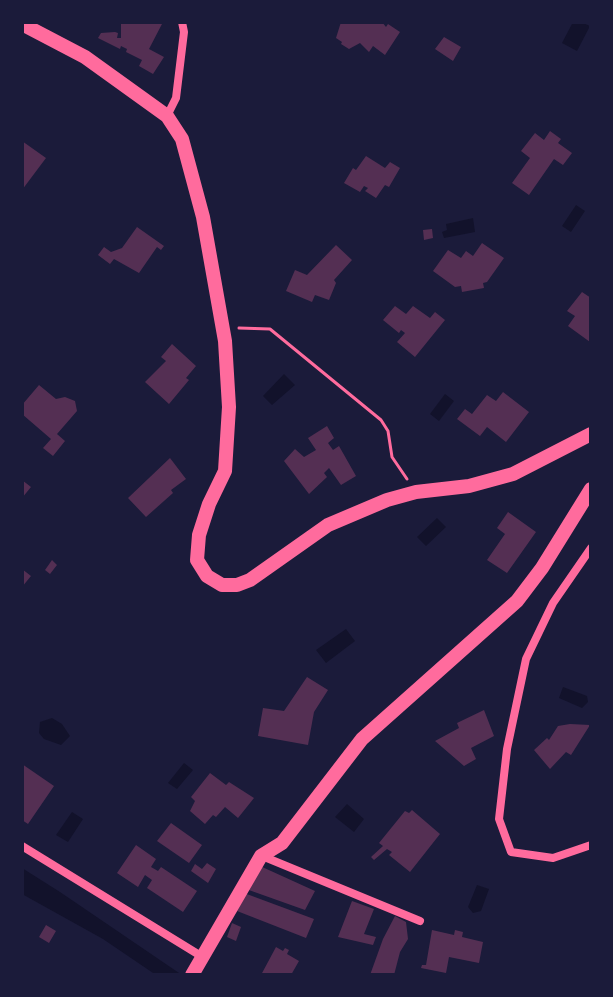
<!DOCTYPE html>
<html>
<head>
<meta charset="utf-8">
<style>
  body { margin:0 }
  #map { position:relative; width:613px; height:997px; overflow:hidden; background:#1b1b3a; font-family:"Roboto Condensed",sans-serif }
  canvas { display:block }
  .frame { position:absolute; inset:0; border:24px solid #1b1b3a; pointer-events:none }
</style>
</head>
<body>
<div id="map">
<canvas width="613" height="997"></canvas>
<div class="frame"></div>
</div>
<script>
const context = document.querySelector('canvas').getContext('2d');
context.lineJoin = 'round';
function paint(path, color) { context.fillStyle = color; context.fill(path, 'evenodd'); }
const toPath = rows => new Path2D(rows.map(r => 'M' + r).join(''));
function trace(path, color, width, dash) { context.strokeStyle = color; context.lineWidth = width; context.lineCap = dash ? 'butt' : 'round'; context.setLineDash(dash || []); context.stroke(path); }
paint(toPath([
  [573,22,581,22,590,26,577,51,562,43],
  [576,205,585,211,571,232,562,226],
  [473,218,475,232,444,238,442,232,447,230,446,224],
  [284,374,295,385,272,405,263,396],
  [445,394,454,401,439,421,430,414],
  [437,518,446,527,426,546,417,537],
  [346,629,355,641,326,663,316,650],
  [563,687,587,696,588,702,582,708,559,698],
  [52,718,62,724,70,736,61,745,44,739,39,733,40,722],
  [184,763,193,770,177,789,168,783],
  [347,804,364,819,354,832,335,817],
  [72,812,83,819,68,842,56,835],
  [22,868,60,892,182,975,156,975,103,939,22,894],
  [477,885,489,889,481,911,473,913,468,907]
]), '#12122b');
paint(toPath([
  [121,22,163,22,149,49,164,57,153,74,139,66,142,60,126,52,127,49,121,46,120,49,98,38,101,33,115,32,118,33,117,38,121,38],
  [341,22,382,22,386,27,388,24,400,32,385,55,373,46,369,52,360,43,349,49,341,44,342,42,336,38],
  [444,37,461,47,453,61,435,49],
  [550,131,561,139,558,143,572,153,563,165,554,159,529,195,512,183,530,158,521,151,535,133,544,140],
  [22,141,46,158,22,190],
  [366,156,385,168,390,162,400,168,389,187,385,185,376,198,365,191,368,188,364,186,360,192,344,183,353,168,356,170],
  [137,227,164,246,161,250,157,247,139,273,114,259,110,264,98,255,104,247,111,252,122,248],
  [432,229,433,238,424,240,423,230],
  [482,243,504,258,487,282,483,283,484,288,462,292,461,286,455,287,433,271,448,250,461,258,466,251,473,256],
  [336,245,352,260,334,280,336,283,329,300,315,295,312,302,286,291,295,270,307,275],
  [582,292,591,298,590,342,568,326,575,316,567,311],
  [395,306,406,314,413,306,430,318,435,312,445,320,415,357,397,342,405,333,401,330,399,333,383,320],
  [172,344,196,366,186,378,189,380,169,404,145,382,166,361,161,357],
  [39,385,56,399,65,397,75,401,77,411,57,434,65,441,53,456,43,448,51,439,22,414,22,405],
  [503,392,529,412,506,442,487,427,480,436,457,419,465,409,472,414,487,395,496,401],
  [327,426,334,438,328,443,333,450,339,446,356,476,341,485,329,468,324,473,327,477,309,494,284,461,295,449,304,457,316,450,308,438],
  [170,458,186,479,171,490,173,493,146,517,128,498],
  [22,480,31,487,22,498],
  [508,512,536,532,507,573,487,560,505,534,497,528],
  [52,560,57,565,50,574,45,570],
  [22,569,31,576,22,587],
  [307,677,328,690,314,712,308,745,258,736,263,708,284,711],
  [484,710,494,736,471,748,476,759,464,766,435,741,459,728,457,723],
  [570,724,590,725,571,755,566,752,550,769,534,750,547,738,549,740,558,726],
  [22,764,54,786,28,824,22,820],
  [210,773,226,785,229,782,254,798,238,818,225,807,216,817,213,815,205,824,190,811,195,801,191,797],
  [412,810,440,834,410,872,389,855,392,852,387,849,374,860,371,857,383,846,379,843,405,811,409,813],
  [171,823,202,845,189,863,157,841],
  [136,845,156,859,151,867,158,871,161,867,197,891,183,912,147,888,152,880,145,875,138,887,117,873],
  [207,863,216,869,208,883,191,871,195,864,202,869],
  [260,866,315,891,305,910,246,889],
  [244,893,314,919,306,938,237,911],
  [352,901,374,909,364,934,376,937,373,945,338,937],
  [395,916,406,922,408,939,400,952,394,975,370,975,383,939],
  [232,923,241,927,236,941,227,937],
  [46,925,56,931,49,943,39,937],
  [432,930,454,935,455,930,463,932,462,937,483,942,479,963,449,957,446,973,421,968,422,965,426,965],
  [276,947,283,951,285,948,289,950,287,954,299,961,291,975,261,975]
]), '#542f53');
trace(toPath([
  [239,328,270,329,381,420,388,431,392,457,407,479]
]), '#ff6b9d', 3);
trace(toPath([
  [167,116,176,98,184,32,182,22],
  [591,548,553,603,526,659,507,749,499,819,511,852,553,858,591,845],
  [22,846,201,956],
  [262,856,420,921]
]), '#ff6b9d', 8);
trace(toPath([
  [22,24,85,57,167,116,182,139,203,217,225,341,229,407,225,471,209,504,199,535,197,560,207,576,222,585,237,585,250,580,328,525,387,500,416,492,469,486,513,474,591,434],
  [192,975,261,856,282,843,362,739,517,601,542,568,591,489]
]), '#ff6b9d', 14);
</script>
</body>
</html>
